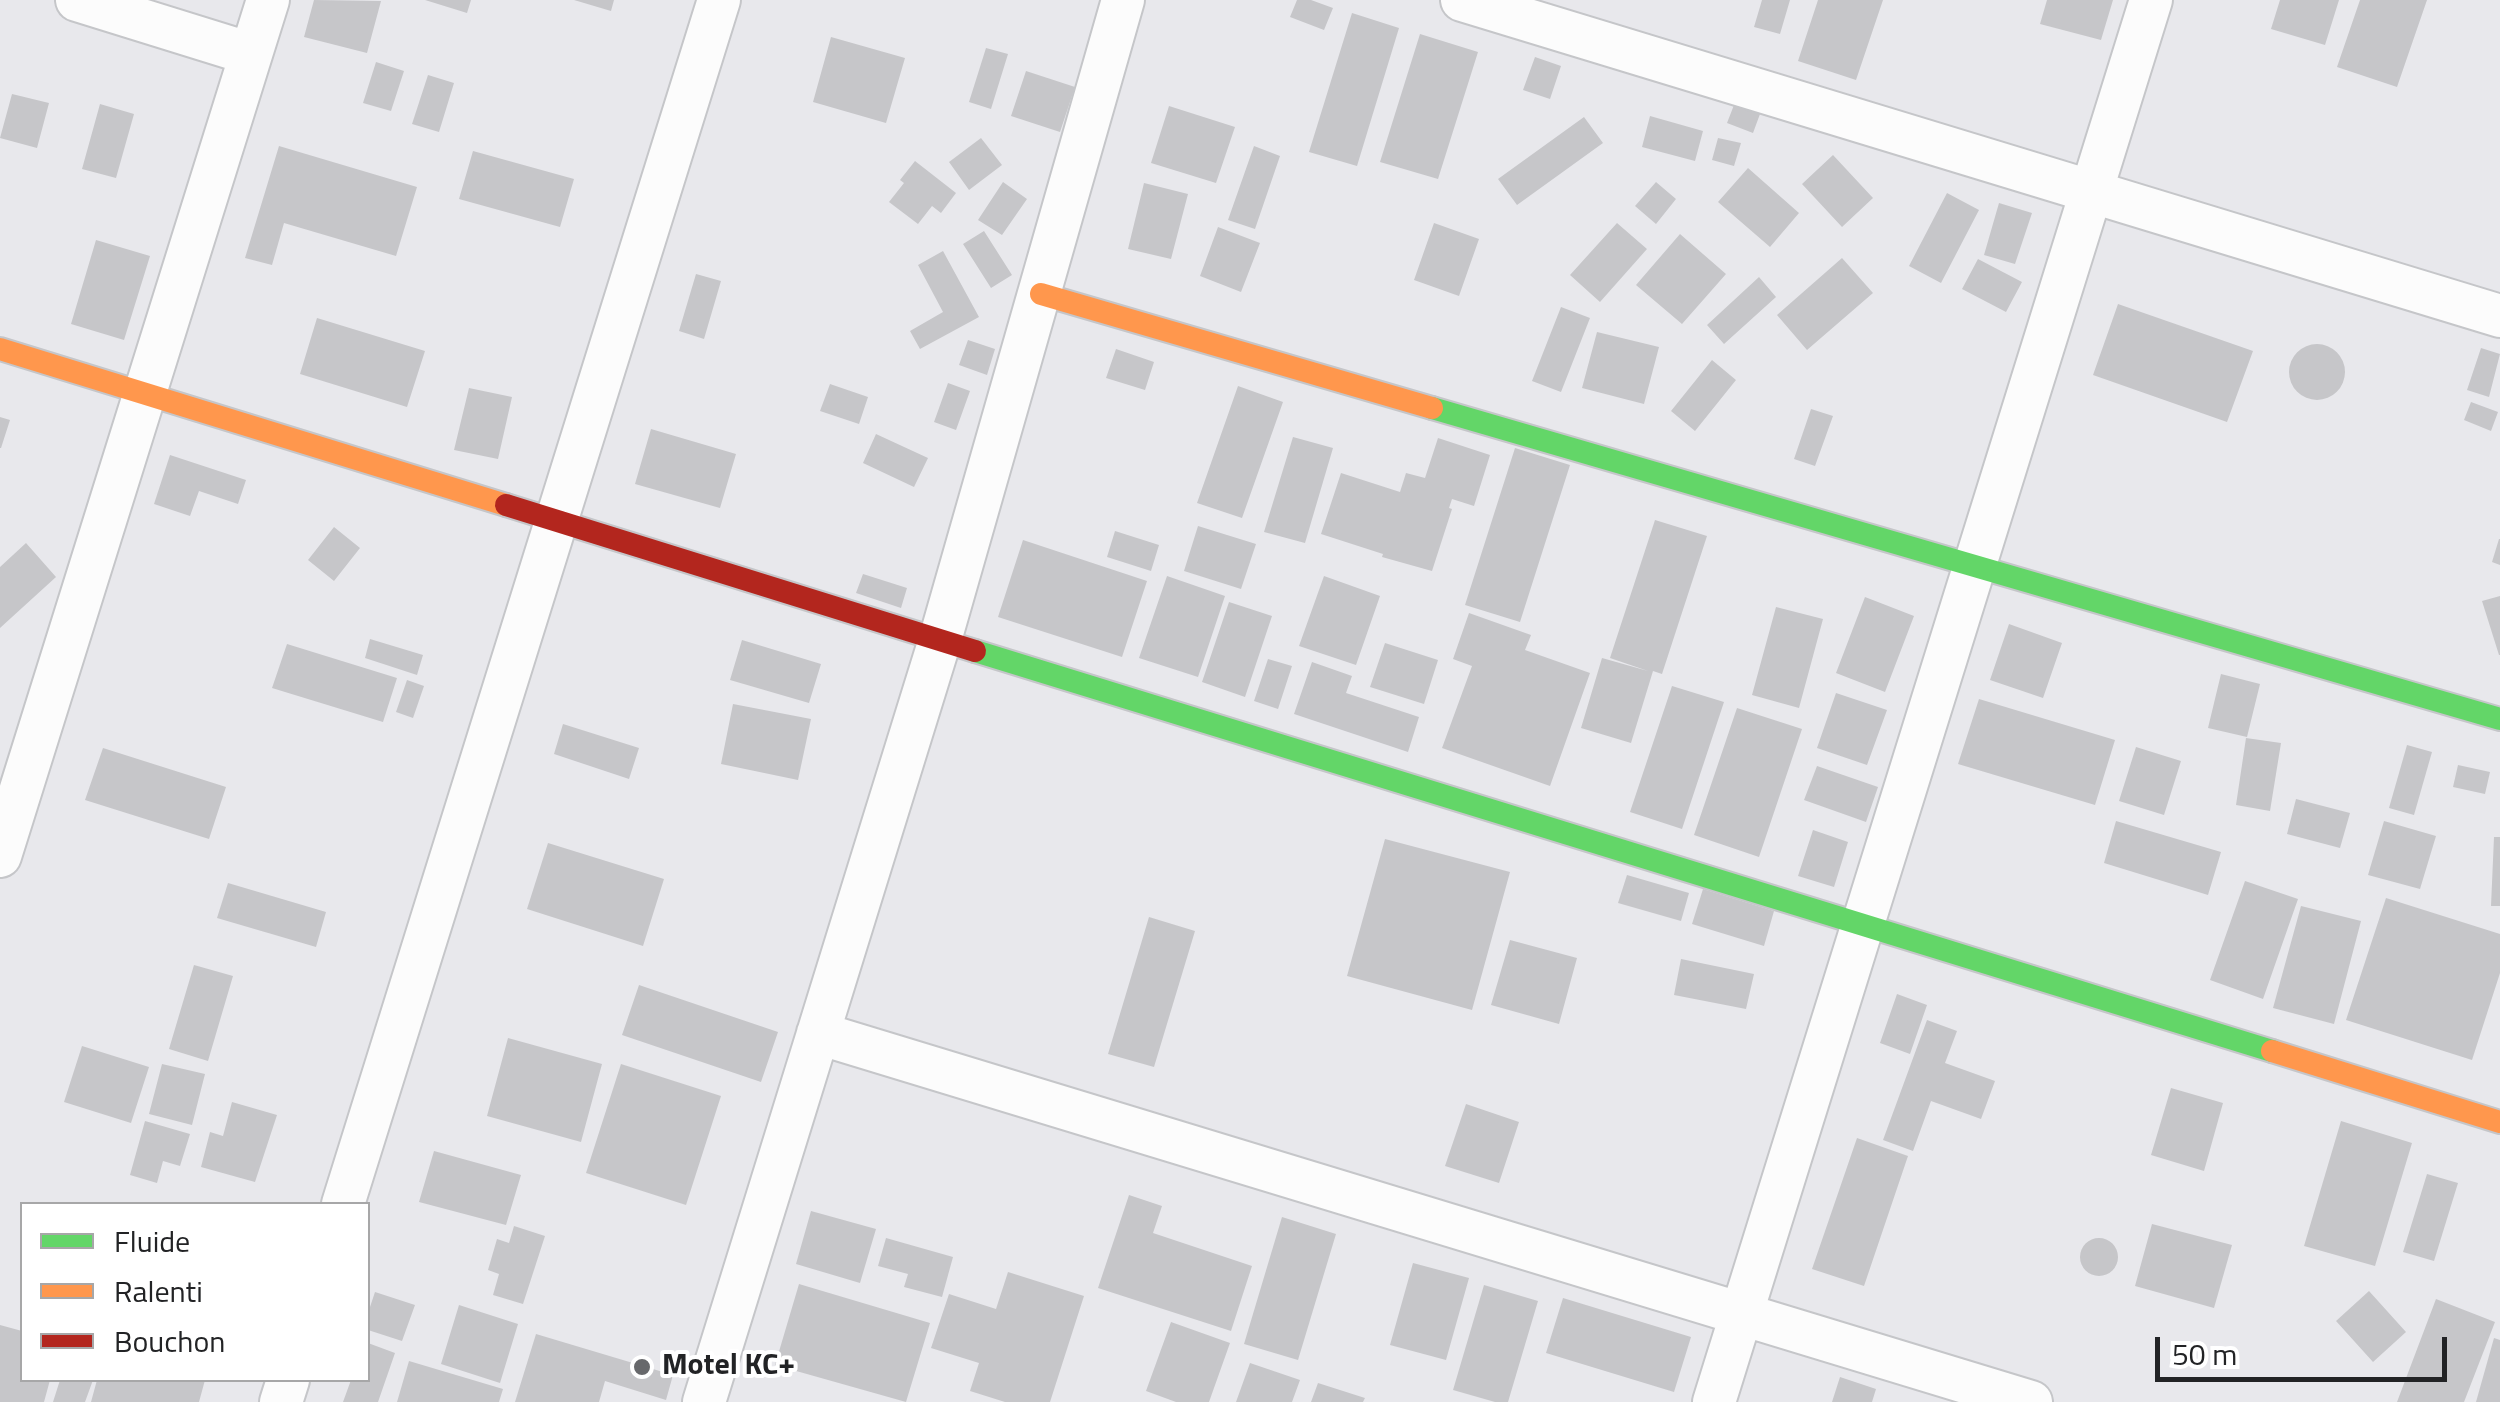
<!DOCTYPE html>
<html>
<head>
<meta charset="utf-8">
<style>
  body { margin:0 }
  #map { position:relative; width:2500px; height:1402px; overflow:hidden; background:#e8e8ec; font-family:"Titillium Web",sans-serif }
  canvas { display:block }
  .legend { position:absolute; left:20px; top:1202px; width:350px; height:180px; box-sizing:border-box; background:#fff; border:2px solid #a7a7a8; margin:0; padding:12px 18px; list-style:none; font-size:30px; color:#222325 }
  .legend li { display:flex; align-items:center; gap:20px; height:50px }
  .legend b { width:50px; border:2px solid #a7a7a8 }
  .scale { position:absolute; left:2155px; top:1337px; width:292px; height:45px; box-sizing:border-box; border:5px solid #222325; border-top:0; padding-left:12px; font-size:30px; line-height:35px; white-space:nowrap; color:#222325; -webkit-text-stroke:8px #fff; paint-order:stroke }
</style>
</head>
<body>
<div id="map">
<canvas width="2500" height="1402"></canvas>
<ul class="legend">
<li><b style="height:12px;background:#63d668"></b>Fluide</li>
<li><b style="height:12px;background:#ff974d"></b>Ralenti</li>
<li><b style="height:12px;background:#b3261e"></b>Bouchon</li>
</ul>
<div class="scale">50 m</div>
</div>
<script>
const context = document.querySelector('canvas').getContext('2d');
context.lineJoin = 'round';
function paint(path, color) { context.fillStyle = color; context.fill(path, 'evenodd'); }
const toPath = rows => new Path2D(rows.map(r => 'M' + r).join(''));
function trace(path, color, width, dash) { context.strokeStyle = color; context.lineWidth = width; context.lineCap = dash ? 'butt' : 'round'; context.setLineDash(dash || []); context.stroke(path); }
function drawText(font, color, halo, rows, align = 'center') {
  context.font = font + ' "Titillium Web",sans-serif'; context.lineWidth = 8; context.setLineDash([]); context.textBaseline = 'middle'; context.strokeStyle = halo; context.fillStyle = color; for (const [text, x, y, turn = 0] of rows) {
    context.save(); context.translate(x, y); context.rotate((+turn || 0) * Math.PI / 180); context.textAlign = isNaN(turn) ? turn : align; if (halo) context.strokeText(text, 0, 0); context.fillText(text, 0, 0); context.restore();
  }
}
paint(toPath([
  [314,0,381,1,367,53,304,37],
  [425,0,471,0,467,13],
  [574,0,614,0,611,11],
  [1297,0,1311,0,1333,8,1324,30,1290,17],
  [1762,0,1790,0,1780,34,1754,27],
  [1818,0,1883,0,1856,80,1798,61],
  [2047,0,2113,0,2101,40,2040,24],
  [2280,0,2339,0,2325,45,2271,29],
  [2360,0,2427,0,2397,87,2337,67],
  [1352,13,1399,28,1357,166,1309,152],
  [1420,34,1478,52,1438,179,1380,162],
  [831,37,905,58,886,123,813,102],
  [986,48,1008,54,991,109,969,102],
  [1535,57,1561,66,1550,99,1523,90],
  [376,62,404,71,391,111,363,103],
  [1026,71,1075,87,1060,132,1011,116],
  [428,75,454,83,439,132,412,124],
  [12,94,49,103,37,148,0,138],
  [100,104,134,114,116,178,82,169],
  [1734,105,1760,114,1753,133,1727,123],
  [1169,106,1235,127,1216,183,1151,163],
  [1650,116,1703,131,1695,161,1642,147],
  [1584,117,1603,143,1517,205,1498,179],
  [981,138,1002,165,969,190,949,162],
  [1718,138,1741,143,1734,166,1712,160],
  [279,146,417,187,396,256,284,223,272,265,245,258],
  [1254,146,1280,156,1255,229,1228,220],
  [473,151,574,179,560,227,459,199],
  [1833,155,1873,198,1842,227,1802,184],
  [915,161,956,193,941,213,932,206,918,224,889,202,904,183,900,180],
  [1748,168,1799,213,1770,247,1718,202],
  [1003,182,1027,199,1002,235,978,220],
  [1656,182,1676,199,1656,224,1635,206],
  [1144,183,1188,194,1171,259,1128,249],
  [1947,193,1979,210,1941,283,1909,266],
  [1999,203,2032,213,2015,264,1984,255],
  [1434,223,1479,239,1459,296,1414,280],
  [1617,223,1647,249,1600,302,1570,275],
  [1218,227,1260,243,1241,292,1200,276],
  [984,231,1012,275,991,288,963,244],
  [1680,234,1726,274,1682,324,1636,285],
  [96,240,150,256,124,340,71,324],
  [943,251,979,317,920,349,910,331,943,312,918,265],
  [1842,258,1873,293,1807,350,1777,315],
  [1978,259,2022,282,2006,312,1962,289],
  [696,274,721,281,704,339,679,331],
  [1759,277,1776,297,1724,344,1707,325],
  [2118,304,2253,351,2227,422,2093,375],
  [1561,307,1590,318,1561,392,1532,381],
  [317,318,425,351,407,407,300,374],
  [1597,332,1659,347,1644,404,1582,388],
  [968,340,995,349,987,375,959,365],
  '2289 372a28 28 0 1 1 56 0a28 28 0 1 1-56 0Z',
  [2481,348,2500,354,2489,397,2467,390],
  [1116,349,1154,362,1145,390,1106,378],
  [1712,360,1736,380,1695,431,1671,411],
  [948,383,970,391,956,430,934,422],
  [830,384,868,397,859,424,820,411],
  [1238,386,1283,402,1242,518,1197,503],
  [469,388,512,397,498,459,454,450],
  [2471,402,2498,412,2491,431,2464,420],
  [1811,409,1833,416,1815,466,1794,459],
  [0,417,10,420,1,448,0,448],
  [651,429,736,454,720,508,635,484],
  [876,434,928,458,914,487,863,463],
  [1293,437,1333,448,1305,543,1264,532],
  [1438,438,1490,455,1474,506,1452,499,1449,508,1452,509,1432,571,1382,557,1383,554,1321,534,1341,473,1400,492,1406,473,1425,478],
  [1515,448,1570,465,1520,622,1465,605],
  [170,455,246,480,238,504,199,491,190,516,154,504],
  [1655,520,1707,536,1662,674,1653,671,1631,743,1581,728,1602,658,1648,671,1610,658],
  [1198,526,1256,544,1241,589,1184,571],
  [334,527,360,548,334,581,308,560],
  [1115,531,1159,545,1151,571,1107,557],
  [2499,539,2500,539,2500,565,2492,562],
  [1023,540,1147,581,1122,657,998,617],
  [26,543,56,577,0,628,0,567],
  [863,574,907,588,901,608,856,593],
  [1167,576,1225,596,1198,677,1139,658],
  [1324,576,1380,596,1356,665,1299,646],
  [2500,596,2500,655,2499,655,2482,601],
  [1865,597,1914,616,1885,692,1836,673],
  [1229,602,1272,616,1245,697,1202,682],
  [1776,607,1823,619,1799,708,1752,695],
  [1469,613,1531,635,1525,650,1590,673,1550,786,1442,748,1472,666,1453,659],
  [2009,624,2062,643,2043,698,1990,680],
  [370,639,423,655,417,675,365,658],
  [742,640,821,664,809,703,730,680],
  [1385,643,1438,660,1424,704,1370,687],
  [287,644,397,678,383,722,272,688],
  [1268,659,1292,666,1278,709,1254,701],
  [1312,662,1352,676,1346,693,1419,717,1408,752,1294,714],
  [2221,674,2260,684,2247,737,2208,728],
  [407,680,424,686,413,718,396,712],
  [1672,686,1724,702,1682,829,1630,812],
  [1836,693,1887,710,1867,765,1817,748],
  [1979,699,2115,740,2095,805,1958,764],
  [733,704,811,719,798,780,721,764],
  [1737,708,1802,729,1759,857,1694,835],
  [563,724,639,748,629,779,554,754],
  [2246,738,2281,743,2270,811,2236,805],
  [2407,745,2432,752,2414,815,2389,808],
  [2136,747,2181,761,2164,815,2119,801],
  [103,748,226,787,209,839,85,800],
  [2458,765,2490,772,2485,794,2453,787],
  [1817,766,1878,787,1866,822,1804,800],
  [2296,799,2350,813,2340,848,2287,834],
  [2116,821,2221,852,2208,895,2104,863],
  [2384,821,2436,836,2420,889,2368,875],
  [1813,830,1848,842,1834,887,1798,876],
  [2494,837,2500,837,2500,906,2491,906],
  [1385,839,1510,872,1472,1010,1347,976],
  [548,843,664,879,643,946,527,909],
  [1627,875,1689,893,1681,921,1618,903],
  [2245,881,2298,899,2263,999,2210,980],
  [228,883,326,912,316,947,217,918],
  [1703,889,1774,911,1764,946,1692,924],
  [2386,898,2500,934,2500,973,2472,1060,2346,1020],
  [2301,906,2361,921,2334,1024,2273,1008],
  [1149,917,1195,931,1154,1067,1108,1054],
  [1510,940,1577,958,1559,1024,1491,1005],
  [1681,959,1754,974,1746,1009,1674,995],
  [194,965,233,976,208,1061,169,1049],
  [639,985,778,1032,761,1082,622,1035],
  [1897,994,1927,1005,1910,1054,1880,1043],
  [1927,1020,1957,1031,1945,1063,1995,1081,1981,1119,1931,1101,1913,1151,1883,1140],
  [508,1038,602,1064,581,1142,487,1116],
  [82,1046,149,1067,131,1123,64,1102],
  [162,1064,205,1074,192,1125,149,1114],
  [621,1064,721,1096,686,1205,586,1173],
  [2171,1088,2223,1103,2204,1171,2151,1155],
  [232,1102,277,1115,255,1182,201,1167,210,1132,223,1136],
  [1466,1104,1519,1122,1499,1183,1445,1166],
  [145,1121,190,1134,180,1166,163,1161,157,1183,130,1175],
  [2341,1121,2412,1143,2375,1266,2304,1246],
  [1857,1138,1908,1156,1864,1286,1812,1269],
  [434,1151,521,1175,506,1225,419,1202],
  [2427,1174,2458,1183,2434,1261,2403,1252],
  [1129,1195,1162,1206,1153,1233,1252,1266,1231,1331,1098,1288],
  [811,1211,876,1229,860,1283,796,1264],
  [1282,1217,1336,1234,1298,1360,1244,1344],
  [2152,1224,2232,1245,2214,1308,2135,1286],
  [514,1226,545,1236,523,1304,493,1295,499,1274,488,1270,497,1239,509,1243],
  [886,1238,953,1257,942,1297,904,1287,908,1274,878,1266],
  '2080 1257a19 19 0 1 1 38 0a19 19 0 1 1-38 0Z',
  [1413,1263,1469,1278,1446,1360,1390,1345],
  [1008,1272,1084,1296,1050,1402,1005,1402,970,1391,979,1363,931,1348,949,1294,996,1309],
  [799,1284,930,1323,906,1402,775,1365],
  [1484,1285,1538,1301,1508,1402,1495,1402,1453,1390],
  [2369,1291,2406,1332,2373,1362,2336,1321],
  [375,1292,415,1305,402,1341,368,1330,368,1313],
  [1563,1298,1691,1337,1674,1392,1546,1353],
  [2436,1299,2495,1322,2464,1402,2397,1402],
  [459,1305,518,1324,500,1383,441,1364],
  [1171,1322,1230,1343,1209,1402,1176,1402,1146,1391],
  [0,1325,22,1331,22,1380,50,1380,44,1402,0,1402],
  [536,1334,673,1375,666,1400,605,1381,599,1402,515,1402],
  [2494,1338,2500,1340,2500,1402,2476,1402],
  [368,1343,395,1353,378,1402,343,1402,351,1380,368,1380],
  [409,1361,503,1389,499,1402,397,1402],
  [1250,1363,1300,1380,1292,1402,1236,1402],
  [1840,1377,1876,1389,1872,1402,1832,1402],
  [60,1380,93,1380,85,1402,53,1402],
  [97,1380,205,1380,199,1402,91,1402],
  [1318,1383,1365,1398,1363,1402,1311,1402]
]), '#c6c6c9');
const street = toPath([
  [77,0,251,54],
  [1462,0,2500,316],
  [0,856,268,0],
  [818,1033,2031,1402],
  [343,1204,719,0],
  [281,1402,288,1380],
  [704,1402,940,640,1123,0],
  [1714,1402,2151,0]
]);
const fast = toPath([
  [1432,408,2500,719],
  [975,651,2272,1051]
]);
const slow = toPath([
  [1041,294,1432,408],
  [0,349,506,505],
  [2272,1051,2500,1122]
]);
const jam = toPath([
  [506,505,975,651]
]);
trace(street, '#c5c6c9', 46);
trace(fast, '#c5c6c9', 26);
trace(slow, '#c5c6c9', 26);
trace(jam, '#c5c6c9', 26);
trace(street, '#fcfcfc', 42);
trace(fast, '#63d668', 22);
trace(slow, '#ff974d', 22);
trace(jam, '#b3261e', 22);
for (const [x, y, r, color] of [
  [642,1367,10,"#67686b"]
]) { const dot = new Path2D(); dot.arc(x, y, r, 0, 2 * Math.PI); context.fillStyle = color; context.fill(dot); trace(dot, '#fff', 4); }
drawText('bold 30px', '#222325', '#fff', [
  ["Motel KC+",662,1367]
], 'left');
</script>
</body>
</html>
